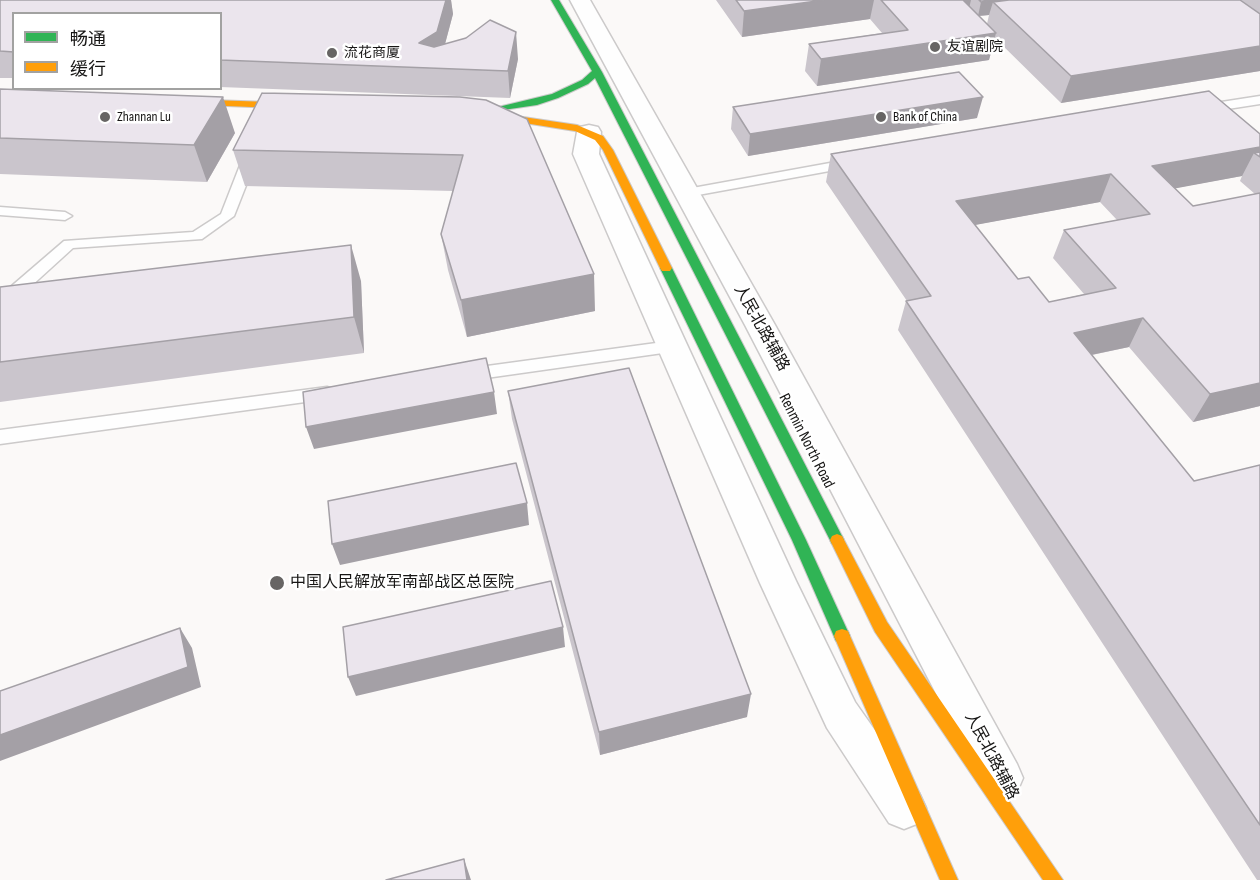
<!DOCTYPE html>
<html>
<head>
<meta charset="utf-8">
<style>
  body { margin:0 }
  #map { position:relative; width:1260px; height:880px; overflow:hidden; background:#fbf9f8; font-family:"Sofia Sans Condensed","Noto Sans SC",sans-serif }
  canvas { display:block }
  .legend { position:absolute; left:12px; top:12px; width:210px; height:78px; box-sizing:border-box; background:#fff; border:2px solid #a2a2a1; margin:0; padding:8px 10px; list-style:none; font-size:18px; color:#171615 }
  .legend li { display:flex; align-items:center; gap:12px; height:30px }
  .legend b { width:30px; border:2px solid #a2a2a1 }
</style>
</head>
<body>
<div id="map">
<canvas width="1260" height="880"></canvas>
<ul class="legend">
<li><b style="height:8px;background:#30b455"></b>畅通</li>
<li><b style="height:8px;background:#ff9f0a"></b>缓行</li>
</ul>
</div>
<script>
const context = document.querySelector('canvas').getContext('2d');
context.lineJoin = 'round';
const toPath = rows => new Path2D(rows.map(r => 'M' + r).join(''));
function trace(path, color, width, dash) { context.strokeStyle = color; context.lineWidth = width; context.lineCap = dash ? 'butt' : 'round'; context.setLineDash(dash || []); context.stroke(path); }
function paint(path, color) { context.fillStyle = color; context.fill(path, 'evenodd'); }
function drawText(font, color, halo, rows, align = 'center') {
  context.font = font + ' "Sofia Sans Condensed","Noto Sans SC",sans-serif'; context.lineWidth = 5; context.setLineDash([]); context.textBaseline = 'middle'; context.strokeStyle = halo; context.fillStyle = color; for (const [text, x, y, turn = 0] of rows) {
    context.save(); context.translate(x, y); context.rotate((+turn || 0) * Math.PI / 180); context.textAlign = isNaN(turn) ? turn : align; if (halo) context.strokeText(text, 0, 0); context.fillText(text, 0, 0); context.restore();
  }
}
const lane = toPath([
  [1260,96,1260,104,1202,113,1195,109,1202,105,1260,96],
  [251,151,258,155,234,216,202,239,73,248,6,309,0,310,0,296,64,241,193,232,221,214,244,155,251,151],
  [852,159,857,160,857,166,687,197,680,193,687,189,852,159],
  [0,207,65,212,72,216,65,220,0,215,0,207],
  [671,341,677,343,679,347,677,351,465,381,456,375,465,369,671,341],
  [327,387,333,389,336,393,333,397,327,399,0,444,0,430,327,387]
]);
const street = toPath([
  [570,0,590,0,775,325,1017,764,1023,778,1017,792,1002,798,987,792,745,325,570,0],
  [589,125,598,127,601,132,599,154,796,581,855,702,919,793,926,808,919,823,904,829,889,823,827,728,760,583,573,154,577,132,580,127,589,125]
]);
const fast = toPath([
  [551,0,559,0,602,72,842,536,844,540,842,544,837,546,832,544,595,78,588,84,558,98,537,105,503,110,498,107,552,94,582,80,592,71,551,0],
  [666,264,672,268,806,540,850,636,848,641,842,643,836,641,792,540,660,268,666,264]
]);
const slow = toPath([
  [181,99,300,103,305,106,300,109,178,104,176,102,181,99],
  [483,111,577,125,603,136,613,150,672,268,670,271,662,271,660,268,603,150,595,140,575,131,480,116,480,112,483,111],
  [837,534,842,536,887,622,1063,880,1043,880,875,632,830,540,832,536,837,534],
  [842,629,848,631,850,636,958,880,940,880,834,636,836,631,842,629]
]);
trace(lane, '#cccaca', 3);
trace(street, '#cccaca', 3);
trace(fast, '#cccaca', 2);
trace(slow, '#cccaca', 2);
paint(lane, '#fefefe');
paint(street, '#fefefe');
paint(fast, '#30b455');
paint(slow, '#ff9f0a');
paint(toPath([
  [0,0,451,0,453,14,445,44,518,59,510,98,220,87,220,14,14,14,14,78,0,78],
  [716,0,1260,0,1260,71,1061,103,995,38,989,60,817,86,805,71,809,44,882,33,870,19,742,37],
  [989,15,987,24,979,16],
  [0,89,235,133,207,182,0,174],
  [460,97,595,311,467,337,448,270,441,234,453,191,245,186,233,150],
  [733,107,977,118,748,156,731,129],
  [1260,134,1260,406,1193,422,1129,347,1092,355,1194,481,1260,465,1260,880,1257,880,898,330,906,301,907,301,826,182,831,154],
  [1242,176,1240,181,1255,194,1193,206,1175,188],
  [1100,202,1117,220,1064,230,1053,258,1084,294,1049,302,1018,279,974,225],
  [361,281,364,353,0,402,0,287],
  [508,391,747,717,600,755,512,419]
]), '#cac5cc');
paint(toPath([
  [446,0,451,0,453,14,441,59,419,43],
  [824,0,874,0,870,19,742,37,744,11],
  [958,0,971,0,966,21],
  [994,0,1014,0,993,2,989,15,978,16,981,2],
  [516,32,518,59,510,98,508,71],
  [996,33,989,60,817,86,821,59],
  [1260,46,1260,71,1061,103,1071,76],
  [223,97,235,133,207,182,194,145],
  [983,97,977,118,748,156,750,134],
  [1260,147,1260,157,1254,153,1242,176,1140,195,1152,166],
  [1111,174,1100,202,948,230,956,201],
  [351,245,361,281,364,353,354,317],
  [594,274,595,311,467,337,461,300],
  [1143,318,1129,347,1062,361,1074,333],
  [1260,383,1260,406,1193,422,1210,394],
  [494,392,497,414,314,449,306,427],
  [527,503,529,525,340,565,332,544],
  [563,627,565,647,356,696,348,677],
  [180,628,192,648,201,687,0,761,0,735],
  [751,694,747,717,600,755,599,732],
  [464,859,471,880,467,880]
]), '#a4a0a6');
const building = toPath([
  [0,0,446,0,437,32,419,43,434,47,466,38,490,20,516,32,508,71,220,60,220,14,14,14,14,52,0,51,0,0],
  [736,0,824,0,744,11,736,0],
  [881,0,963,0,996,33,821,59,809,44,908,30,881,0],
  [979,0,994,0,981,2,979,0],
  [1009,0,1240,0,1260,14,1260,46,1071,76,993,2,1009,0],
  [959,72,983,97,750,134,733,107,959,72],
  [0,89,223,97,194,145,0,138,0,89],
  [1209,91,1260,134,1260,147,1152,166,1193,206,1260,193,1260,383,1210,394,1143,318,1074,333,1194,481,1260,465,1260,825,906,301,931,296,831,154,1209,91],
  [1111,174,1150,214,1064,230,1116,288,1049,302,1029,277,1018,279,956,201,1111,174],
  [262,93,460,97,486,100,527,119,594,274,461,300,441,234,463,155,233,150,262,93],
  [1260,152,1260,157,1254,153,1260,152],
  [351,245,354,317,0,362,0,287,351,245],
  [486,358,494,392,306,427,303,392,486,358],
  [629,368,751,694,599,732,508,391,629,368],
  [516,463,527,503,332,544,328,501,516,463],
  [551,581,563,627,348,677,343,627,551,581],
  [180,628,188,667,0,735,0,691,180,628],
  [464,859,467,880,386,880,464,859]
]);
paint(building, '#ebe5ed');
trace(building, '#a4a0a6', 1.5);
for (const [x, y, r, color] of [
  [935,47,6,"#676564"],
  [332,53,6,"#676564"],
  [105,117,6,"#676564"],
  [881,117,6,"#676564"],
  [277,583,8,"#676564"]
]) { const dot = new Path2D(); dot.arc(x, y, r, 0, 2 * Math.PI); context.fillStyle = color; context.fill(dot); trace(dot, '#fff', 2); }
drawText('14px', '#171615', '#fff', [
  ["友谊剧院",947,47],
  ["流花商厦",344,53],
  ["Zhannan Lu",117,117],
  ["Bank of China",893,117]
], 'left');
drawText('16px', '#171615', '#fff', [
  ["人民北路辅路",761,328,61],
  ["Renmin North Road",806,441,63],
  ["人民北路辅路",991,756,62]
]);
drawText('16px', '#171615', '#fff', [
  ["中国人民解放军南部战区总医院",290,583]
], 'left');
</script>
</body>
</html>
